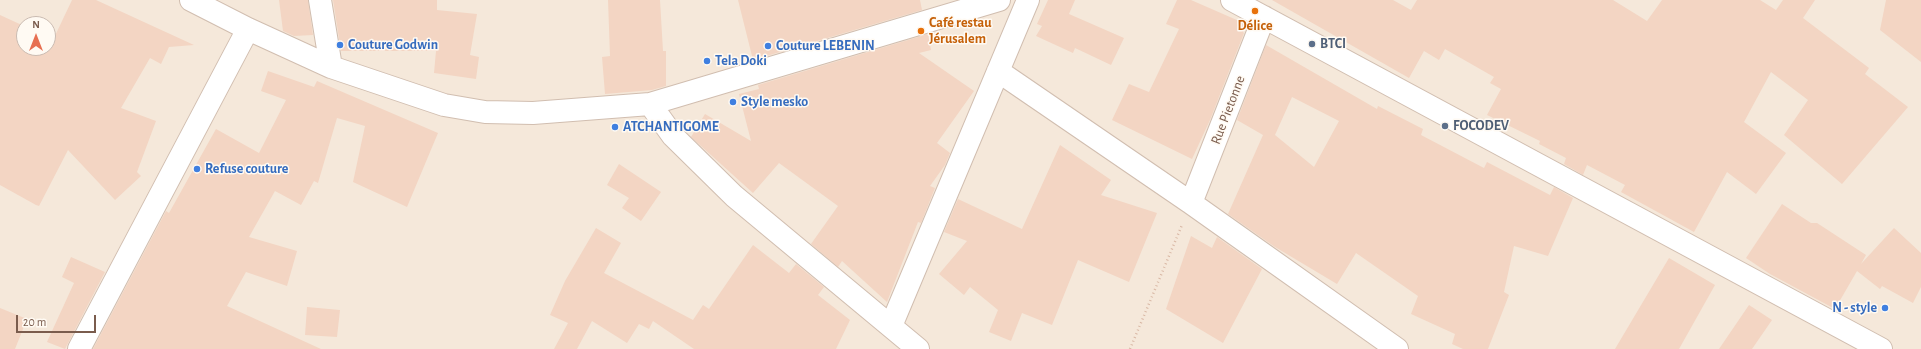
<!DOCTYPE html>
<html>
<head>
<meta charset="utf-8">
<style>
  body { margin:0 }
  #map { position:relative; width:1921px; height:349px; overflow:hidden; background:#fdf6ec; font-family:"Alegreya Sans",sans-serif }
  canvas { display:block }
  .north { position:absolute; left:16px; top:16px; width:40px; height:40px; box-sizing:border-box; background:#fffaf3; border:1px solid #cabbb1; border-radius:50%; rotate:0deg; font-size:11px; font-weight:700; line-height:16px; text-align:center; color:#7a5c4d }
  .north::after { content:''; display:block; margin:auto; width:14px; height:18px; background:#e76f51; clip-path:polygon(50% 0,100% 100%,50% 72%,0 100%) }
  .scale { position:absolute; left:16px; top:315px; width:80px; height:18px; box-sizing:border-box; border:2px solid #7a5c4d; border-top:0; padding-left:5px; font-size:12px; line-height:14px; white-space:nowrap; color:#7a5c4d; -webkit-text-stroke:3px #fffaf3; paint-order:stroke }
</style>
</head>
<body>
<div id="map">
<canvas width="1921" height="349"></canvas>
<div class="north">N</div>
<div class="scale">20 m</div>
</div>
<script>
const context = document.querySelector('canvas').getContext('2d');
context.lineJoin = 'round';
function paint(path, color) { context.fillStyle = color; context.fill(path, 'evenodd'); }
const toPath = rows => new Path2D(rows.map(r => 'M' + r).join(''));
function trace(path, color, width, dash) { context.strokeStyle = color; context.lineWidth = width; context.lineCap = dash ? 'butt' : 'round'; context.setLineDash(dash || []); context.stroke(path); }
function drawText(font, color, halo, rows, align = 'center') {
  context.font = font + ' "Alegreya Sans",sans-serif'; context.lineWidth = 3; context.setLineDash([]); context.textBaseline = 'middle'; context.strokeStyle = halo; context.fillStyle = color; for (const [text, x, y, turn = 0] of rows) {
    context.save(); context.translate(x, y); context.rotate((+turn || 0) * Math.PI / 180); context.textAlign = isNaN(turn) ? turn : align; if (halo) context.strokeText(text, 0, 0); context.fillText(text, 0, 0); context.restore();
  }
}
paint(toPath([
  [0,0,1921,0,1921,349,0,349],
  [24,24,48,24,48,48,24,48]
]), '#f5e8da');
paint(toPath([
  [72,0,96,0,194,45,169,47,161,64,150,58,121,108,156,121,137,172,141,176,115,200,68,150,39,206,36,205,0,185,0,15,24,26,24,48,48,48,48,38,53,40],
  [279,0,308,0,313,35,294,36,283,31],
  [333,0,437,0,437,10,477,14,470,55,479,57,476,79,434,73,436,51,341,51],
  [608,0,660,0,663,51,666,51,666,86,652,90,605,94,602,57,610,56],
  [738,0,920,0,922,10,753,60],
  [1048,0,1075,0,1069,14,1124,38,1111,65,1075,48,1073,53,1036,36,1042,26,1037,24],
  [1177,0,1191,0,1246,24,1243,32,1244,33,1210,120,1192,159,1112,120,1129,84,1149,92,1179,29,1166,24],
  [1272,0,1393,0,1411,10,1417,0,1613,0,1647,21,1662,0,1760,0,1776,10,1783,0,1815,0,1803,18,1869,68,1865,74,1908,107,1842,184,1784,135,1808,100,1771,72,1744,122,1786,153,1756,194,1727,172,1694,232,1621,192,1625,185,1587,165,1583,175,1564,164,1566,158,1539,144,1540,141,1487,115,1501,89,1490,83,1494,77,1445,49,1439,60,1424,51,1409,78],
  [1886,0,1921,0,1921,62,1880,30],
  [928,34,931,50,919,53,974,91,937,143,950,153,945,165,930,186,935,188,921,223,918,222,887,302,842,261,838,267,811,244,838,206,779,163,753,193,691,137,705,114,751,141,739,94,759,89,758,85],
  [1266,45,1377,109,1378,106,1423,129,1421,135,1484,168,1487,162,1550,195,1554,187,1573,198,1548,256,1514,246,1504,292,1509,295,1488,349,1463,349,1452,344,1455,334,1411,314,1418,296,1356,253,1337,284,1275,247,1228,214,1263,135,1237,120],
  [1292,97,1339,121,1314,167,1275,135],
  [268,71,314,87,317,81,438,133,407,207,353,182,365,126,337,118,318,183,314,181,301,205,275,191,249,237,297,251,287,286,246,272,227,306,321,349,93,349,166,211,169,213,216,129,259,153,286,100,261,91],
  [1060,145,1111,180,1101,195,1157,213,1129,282,1078,260,1052,325,1022,313,1011,341,989,332,998,310,970,287,964,295,939,274,967,241,944,232,958,199,1022,229],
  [619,164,661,192,641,221,622,208,629,198,607,185],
  [1782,204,1811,223,1817,223,1866,255,1861,264,1894,228,1921,253,1921,287,1913,303,1882,286,1880,289,1857,271,1835,309,1770,274,1746,258],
  [596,228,621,243,604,273,693,320,703,305,709,309,753,245,789,273,796,264,824,287,818,295,850,320,836,349,694,349,653,321,649,329,639,324,627,343,592,321,577,349,554,349,568,323,550,315,565,281],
  [1191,236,1212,248,1217,237,1262,269,1223,343,1166,309],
  [71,257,105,272,65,349,47,342,74,283,62,277],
  [1669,258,1715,285,1679,349,1615,349],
  [1749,305,1772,320,1752,349,1719,349],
  [307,307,340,310,337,337,305,335],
  [0,308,27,319,15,349,0,349]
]), '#f3d5c3');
const minor = toPath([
  [191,0,248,29,331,67,444,105,485,112,533,113,650,104,999,0],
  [320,0,331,67],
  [1232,0,1881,349],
  [998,71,1191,203,1397,349],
  [650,104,673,136,734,196,918,349],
  [1191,203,1264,17],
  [891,326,1028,0],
  [79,349,248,29]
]);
trace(minor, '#d1beb0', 24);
trace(toPath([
  [1130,349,1182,225]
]), '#d9b8a5', 2.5, [1, 3]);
trace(minor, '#fff', 22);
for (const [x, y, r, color] of [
  [1255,11,4,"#e8710a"],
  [921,31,4,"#e8710a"],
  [1312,44,4,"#5c6f8a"],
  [340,45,4,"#3f7fe0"],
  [768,46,4,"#3f7fe0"],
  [707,61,4,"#3f7fe0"],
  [733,102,4,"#3f7fe0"],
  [1445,126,4,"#5c6f8a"],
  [615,127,4,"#3f7fe0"],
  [197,169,4,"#3f7fe0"],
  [1885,308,4,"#3f7fe0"]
]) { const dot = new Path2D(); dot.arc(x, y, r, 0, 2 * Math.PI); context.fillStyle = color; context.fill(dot); trace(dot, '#fffaf3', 1.5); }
drawText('bold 14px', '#c56008', '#fffaf3', [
  ["Café restau",929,23],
  ["Jérusalem",929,39],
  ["Délice",1255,26,"center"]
], 'left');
drawText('bold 14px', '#4e5e75', '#fffaf3', [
  ["BTCI",1320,44],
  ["FOCODEV",1453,126]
], 'left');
drawText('bold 14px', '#366cbe', '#fffaf3', [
  ["Couture Godwin",348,45],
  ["Couture LEBENIN",776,46],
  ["Tela Doki",715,61],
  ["Style mesko",741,102],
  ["ATCHANTIGOME",623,127],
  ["Refuse couture",205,169],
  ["N - style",1877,308,"right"]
], 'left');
drawText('14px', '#7a5c4d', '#fffaf3', [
  ["Rue Pietonne",1228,110,-69]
]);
</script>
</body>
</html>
